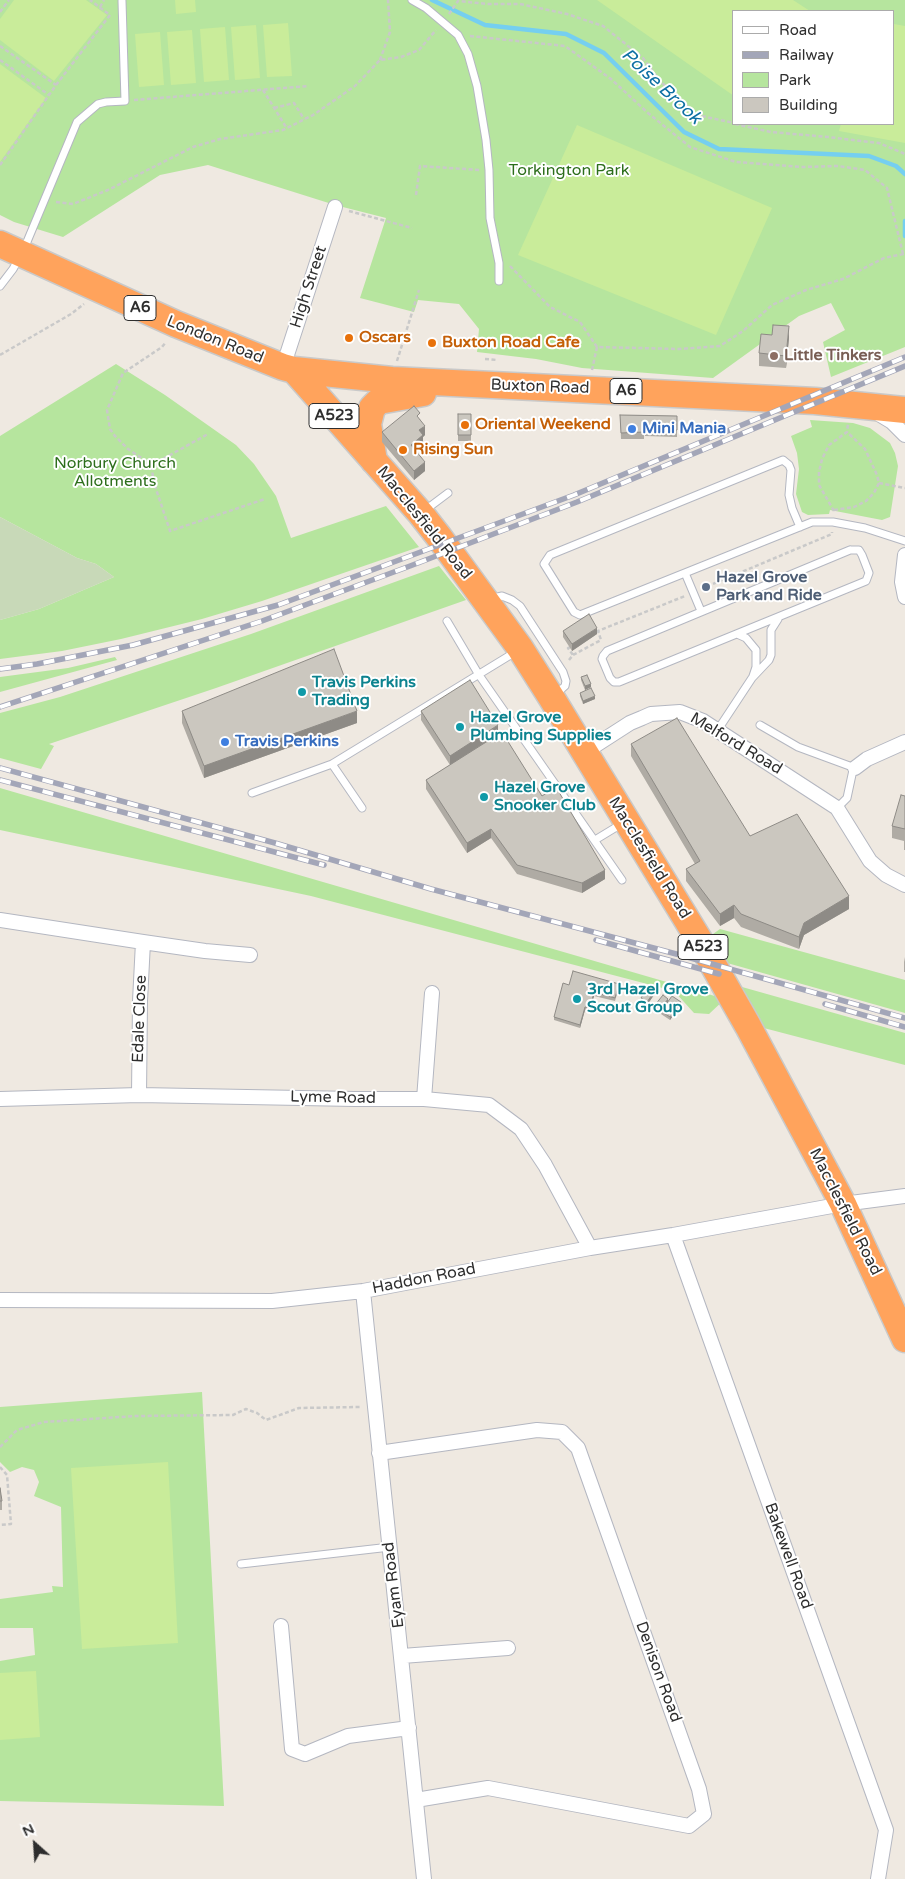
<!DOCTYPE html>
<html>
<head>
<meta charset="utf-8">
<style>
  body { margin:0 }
  #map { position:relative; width:905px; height:1879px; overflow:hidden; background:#efe9e1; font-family:"Varela Round",sans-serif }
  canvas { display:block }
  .legend { position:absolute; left:732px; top:10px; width:162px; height:115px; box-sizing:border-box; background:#fff; border:1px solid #ababab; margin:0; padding:6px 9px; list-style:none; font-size:15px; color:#2e2e2e }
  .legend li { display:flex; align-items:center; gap:10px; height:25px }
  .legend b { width:25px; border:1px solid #ababab }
  .north { position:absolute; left:10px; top:1819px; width:50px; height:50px; -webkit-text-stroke:4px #fff; paint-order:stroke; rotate:334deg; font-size:14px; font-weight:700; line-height:20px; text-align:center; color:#2e2e2e }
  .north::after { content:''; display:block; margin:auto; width:18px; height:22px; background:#2e2e2e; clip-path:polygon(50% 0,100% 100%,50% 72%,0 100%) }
</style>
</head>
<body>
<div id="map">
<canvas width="905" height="1879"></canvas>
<ul class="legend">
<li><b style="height:6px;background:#fff"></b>Road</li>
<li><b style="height:6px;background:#a3a6b8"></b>Railway</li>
<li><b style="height:14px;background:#b6e59e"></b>Park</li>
<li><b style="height:14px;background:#cbc7bf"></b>Building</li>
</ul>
<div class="north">N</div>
</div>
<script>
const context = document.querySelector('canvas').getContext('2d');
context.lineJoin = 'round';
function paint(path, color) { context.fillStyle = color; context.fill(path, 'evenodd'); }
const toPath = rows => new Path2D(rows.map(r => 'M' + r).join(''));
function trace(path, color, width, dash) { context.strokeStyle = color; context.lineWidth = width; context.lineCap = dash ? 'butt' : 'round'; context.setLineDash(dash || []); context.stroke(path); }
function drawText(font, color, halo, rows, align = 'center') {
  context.font = font + ' "Varela Round",sans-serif'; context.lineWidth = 4; context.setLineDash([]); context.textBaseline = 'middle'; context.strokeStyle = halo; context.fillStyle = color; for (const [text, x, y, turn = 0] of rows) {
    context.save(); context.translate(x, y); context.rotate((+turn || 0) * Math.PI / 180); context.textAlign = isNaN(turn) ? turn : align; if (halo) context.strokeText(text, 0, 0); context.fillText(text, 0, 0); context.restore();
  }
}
paint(toPath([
  [0,0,905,0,905,347,831,377,823,342,845,330,831,303,799,316,713,378,582,368,536,359,477,352,479,329,459,304,418,300,414,312,360,298,386,218,335,205,208,165,160,175,63,237,14,222,0,215],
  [734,11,894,11,894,124,734,124],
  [116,364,165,395,236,445,254,464,276,496,291,538,386,506,419,547,262,601,202,619,121,639,62,651,0,659,0,620,39,609,114,577,96,564,77,558,0,517,0,436],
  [810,420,853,423,870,428,890,443,895,453,898,466,890,517,882,520,830,510,829,514,808,515,802,512,796,494,799,469,797,453,791,436,812,427],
  [439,566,466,600,216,688,49,744,54,746,41,769,0,758,0,713,60,697,251,634],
  [115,657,117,660,0,692,0,677,68,668],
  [0,788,725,999,709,1014,694,1013,674,991,311,896,0,830],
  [720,929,905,980,905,1013,688,952],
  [735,985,905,1033,905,1065,760,1027],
  [202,1392,224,1806,0,1801,0,1661,35,1655,33,1628,0,1628,0,1599,53,1592,52,1586,63,1587,61,1507,34,1496,39,1482,34,1470,22,1467,10,1472,0,1462,0,1407]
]), '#b6e59e');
paint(toPath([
  [0,517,77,558,96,564,114,577,39,609,0,620]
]), '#c8d9b8');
paint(toPath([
  [14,0,86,0,107,15,54,81,0,40,0,19],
  [175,0,195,0,196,12,176,14],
  [597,0,793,0,810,11,734,11,734,96],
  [288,23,292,76,267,77,263,25],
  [894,24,905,26,905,143,839,131,841,124,894,124],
  [256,25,260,78,235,80,231,27],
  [225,27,229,80,204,82,200,29],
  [192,30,196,83,171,85,167,32],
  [160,32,164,85,139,87,135,34],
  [0,64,46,98,0,162],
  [577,125,772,208,716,335,518,255],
  [168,1462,178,1643,82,1649,71,1468],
  [36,1671,40,1737,0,1740,0,1673]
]), '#c9ec9a');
trace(toPath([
  [432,0,485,25,566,34,604,53,684,132,719,149,869,156,896,166,905,174],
  [905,221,905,236]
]), '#75cff0', 4.5);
const lane = toPath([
  [412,0,426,8,458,35,468,54,477,86,486,140,489,170,490,218,499,263,499,281],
  [24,249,77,122,98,104,106,102,125,101,122,1],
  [0,286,13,269,19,258],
  [424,511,448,493],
  [800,527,792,508,789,495,791,470,789,465,783,460,550,555,544,564,574,612,580,615,812,522,833,522,865,528,905,541],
  [850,550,859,550,862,555,869,573,866,581,619,682,614,682,610,678,602,659,603,656,607,651,850,550],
  [685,573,701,611],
  [489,599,502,596,512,600,520,606,563,672,566,681,565,686,556,694],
  [447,621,479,675,622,880],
  [737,634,746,638,756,650,756,667,753,676],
  [760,725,798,747,855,768,853,770,847,798,837,808],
  [717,731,752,678,769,660,771,655,771,630,778,619],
  [332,764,362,808],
  [252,793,332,764,517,651],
  [595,840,623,823],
  [241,1564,390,1547]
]);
const street = toPath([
  [283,367,335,207],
  [877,413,892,422,905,435],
  [905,555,902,582,905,597],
  [585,752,630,723,642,718,651,714,680,712,703,721,837,808,870,861,886,875,905,885],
  [855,768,867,759,905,742],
  [0,920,143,942,205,951,250,955],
  [139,1095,140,1001,143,942],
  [0,1099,139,1095,355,1099,424,1099,489,1105,521,1129,545,1165,590,1248],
  [424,1099,432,993],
  [673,1235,886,1830,878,1879],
  [363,1291,424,1879],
  [0,1300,272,1301,363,1291,590,1248,673,1235,843,1204,905,1196],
  [379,1453,537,1430,562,1432,578,1448,699,1789,704,1814,689,1826,488,1788,416,1800],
  [281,1626,292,1749,305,1754,348,1736,409,1728],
  [402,1656,508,1648]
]);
const highway = toPath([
  [0,244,176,324,283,367,294,370,392,380,815,401,905,410],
  [294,370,421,514,439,537,520,648,551,697,698,938,748,1026,843,1204,905,1339],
  [374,461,368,424,372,408,379,401,423,393]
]);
trace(lane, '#b4b7c1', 9);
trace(street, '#b4b7c1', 16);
trace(highway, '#c9c9c9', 29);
trace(toPath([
  [100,7,104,0],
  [0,12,9,0],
  [449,14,458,1,488,4,520,4,567,14,603,26,643,58,659,80,697,115,734,123],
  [470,36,565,46,611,79,648,113,690,147,736,162,801,167,838,166,865,170,887,188,903,254],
  [0,46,56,85],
  [0,60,49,95],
  [380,60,390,32,388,0],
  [263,90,286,127],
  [134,100,309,86],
  [274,108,294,103,304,119],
  [735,124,771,132,828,137,879,143,905,154],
  [0,165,56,85,110,15,90,0],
  [416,195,420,166,480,170],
  [56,202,73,204,108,190,193,147,220,139,283,130,313,115,355,86,380,60,401,57,419,50,436,30],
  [349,211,412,228],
  [510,266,550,307,580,322,597,347,679,349,720,346,743,331,772,305,806,290,843,279,884,258,903,254,905,252],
  [0,355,71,314,84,304],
  [485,359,497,360],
  [397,361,419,290],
  [592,370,597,347],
  [152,465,128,449,115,436,110,429,107,410,123,373,162,347,166,342],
  [152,465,208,434],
  [152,466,153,480,170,531,265,499],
  [879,483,905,488],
  [834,510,854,507,866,501,874,493,879,483,877,475,865,449,847,432],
  [834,511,819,485,819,472,822,459,829,445,847,432,848,424],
  [701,589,832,534,832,532],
  [570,647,568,648,573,655],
  [569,660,573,655,601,640,598,631,685,596],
  [0,1447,17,1430,44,1422,136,1416,233,1415,246,1409,257,1413,266,1420,299,1408,360,1407],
  [0,1467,7,1475,11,1524,0,1525]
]), '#c9c9c9', 2.5, [4, 2.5]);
trace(lane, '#fff', 7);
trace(street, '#fff', 14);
trace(highway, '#ffa35c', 26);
const rail = toPath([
  [0,669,37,664,133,645,278,605,574,495,905,357],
  [0,707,262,621,410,566,577,502,905,366],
  [0,768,275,843,431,889,680,955,905,1018],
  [0,780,324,865],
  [596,940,719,974],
  [825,1004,905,1027]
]);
trace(rail, '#a3a6b8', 5.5);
trace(rail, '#fff', 4, [11]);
paint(toPath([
  [789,338,786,368,759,366,759,353],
  [458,414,471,414,471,441,458,441],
  [620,415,677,416,677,437,645,436,644,431,644,439,621,439],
  [420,419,425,435,423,437,423,444,415,451,425,471,414,480,382,442,382,432],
  [563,631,597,634,572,651,563,637],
  [581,677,591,687,585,690,581,680],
  [580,693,595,699,583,704,580,696],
  [182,711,357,723,204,778,182,723],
  [421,711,498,734,542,796,605,879,582,893,517,874,491,838,467,853,426,789,426,780,450,765,421,720],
  [631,744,750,836,849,909,804,935,799,949,741,927,734,918,720,926,686,881,686,869,695,864,631,756],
  [905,796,905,850,904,850,904,841,892,838,892,826],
  [905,957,905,972,904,972,904,962],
  [569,985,619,987,615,1001,594,996,590,1012,585,1010,580,1028,554,1020,554,1017],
  [654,995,647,1005,641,1001,641,998],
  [668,1001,681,1005,670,1020,661,1014,661,1011,660,1012,655,1008,655,1005],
  [0,1488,2,1501,2,1510,0,1510]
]), '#afaba4');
paint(toPath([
  [789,326,789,338,786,368,786,356],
  [425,426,425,435,423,437,423,444,411,455,411,445,419,430],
  [425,462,425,471,414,480,414,471],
  [597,628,597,634,572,651,572,644],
  [591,684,591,687,585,690,585,686],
  [595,696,595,699,583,704,583,701],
  [357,711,357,723,204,778,204,766],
  [498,725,498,734,450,765,450,756],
  [491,829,491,838,467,853,467,843],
  [605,870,605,879,582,893,582,883],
  [849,896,849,909,804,935,799,949,799,937,804,923],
  [734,905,734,918,720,926,720,914],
  [594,992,594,996,590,1012,590,1008],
  [654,992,654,995,647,1005,647,1002],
  [668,999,668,1002,660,1012,660,1009],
  [681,1002,681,1005,670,1020,670,1017],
  [585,1007,585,1010,580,1028,580,1025]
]), '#8e8b86');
const building = toPath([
  [773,325,789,326,786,356,759,353,761,334,772,335,773,325],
  [414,406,420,413,417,416,425,426,419,430,423,435,411,445,425,462,414,471,382,432,414,406],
  [458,414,471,414,471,435,458,435,458,414],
  [620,415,677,416,677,430,645,430,644,424,644,432,621,433,620,415],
  [589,614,597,628,572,644,563,631,589,614],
  [334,649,357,711,204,766,182,711,334,649],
  [587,675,591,684,585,686,581,677,587,675],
  [470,680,498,725,450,756,421,711,470,680],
  [591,688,595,696,583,701,580,693,591,688],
  [677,718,750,836,797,814,849,896,804,923,799,937,741,914,734,905,720,914,686,869,700,861,631,744,677,718],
  [502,732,542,796,556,787,605,870,582,883,517,865,491,829,467,843,426,780,502,732],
  [901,795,905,796,905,829,892,826,901,795],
  [573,971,619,984,615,998,594,992,590,1008,585,1007,580,1025,554,1017,563,983,569,985,573,971],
  [648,987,654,992,647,1002,641,998,648,987],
  [663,995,668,999,660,1009,655,1005,663,995],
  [672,996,681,1002,670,1017,661,1011,672,996],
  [0,1488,2,1501,0,1501,0,1488]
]);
paint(building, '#cbc7bf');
trace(building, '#8e8b86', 1);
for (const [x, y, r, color] of [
  [349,338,5,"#e8710a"],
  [432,343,5,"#e8710a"],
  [774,356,5,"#8d6e63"],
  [465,425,5,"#e8710a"],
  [632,429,5,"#3f7fe0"],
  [403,450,5,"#e8710a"],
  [706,587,5,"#5c6f8a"],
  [302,692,5,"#0f9aa8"],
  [460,727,5,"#0f9aa8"],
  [225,742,5,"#3f7fe0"],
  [484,797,5,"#0f9aa8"],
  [577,999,5,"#0f9aa8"]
]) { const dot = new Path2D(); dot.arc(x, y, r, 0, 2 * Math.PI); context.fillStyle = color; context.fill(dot); trace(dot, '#fff', 2); }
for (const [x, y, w] of [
  [140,308,32],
  [626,391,32],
  [334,416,50],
  [703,947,50]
]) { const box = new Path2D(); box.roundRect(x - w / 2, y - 12.5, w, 25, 4); context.fillStyle = '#fff'; context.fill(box); trace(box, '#2e2e2e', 1); }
drawText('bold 15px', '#2e2e2e', null, [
  ["A6",140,308],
  ["A6",626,391],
  ["A523",334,416],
  ["A523",703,947]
]);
drawText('16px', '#2c6e1b', '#fff', [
  ["Torkington Park",569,171],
  ["Norbury Church",115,464],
  ["Allotments",115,482]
]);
drawText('16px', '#2e2e2e', '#fff', [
  ["High Street",309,287,-72],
  ["London Road",215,340,22],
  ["Buxton Road",540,387,2],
  ["Macclesfield Road",424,523,51],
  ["Melford Road",736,744,31],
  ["Macclesfield Road",649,858,58],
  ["Edale Close",140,1019,-88],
  ["Lyme Road",333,1098,1],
  ["Macclesfield Road",845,1212,63],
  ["Haddon Road",424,1279,-11],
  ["Bakewell Road",788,1556,70],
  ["Eyam Road",394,1585,-97],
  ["Denison Road",658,1672,70]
]);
drawText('bold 16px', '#c56008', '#fff', [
  ["Oscars",359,338],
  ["Buxton Road Cafe",442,343],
  ["Oriental Weekend",475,425],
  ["Rising Sun",413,450]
], 'left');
drawText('bold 16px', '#785e54', '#fff', [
  ["Little Tinkers",784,356]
], 'left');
drawText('bold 16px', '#366cbe', '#fff', [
  ["Mini Mania",642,429],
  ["Travis Perkins",235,742]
], 'left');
drawText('bold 16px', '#4e5e75', '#fff', [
  ["Hazel Grove",716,578],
  ["Park and Ride",716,596]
], 'left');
drawText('bold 16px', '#0d838f', '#fff', [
  ["Travis Perkins",312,683],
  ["Trading",312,701],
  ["Hazel Grove",470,718],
  ["Plumbing Supplies",470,736],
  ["Hazel Grove",494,788],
  ["Snooker Club",494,806],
  ["3rd Hazel Grove",587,990],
  ["Scout Group",587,1008]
], 'left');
drawText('italic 18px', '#0d6fa3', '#fff', [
  ["Poise Brook",661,87,43]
]);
</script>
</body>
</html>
